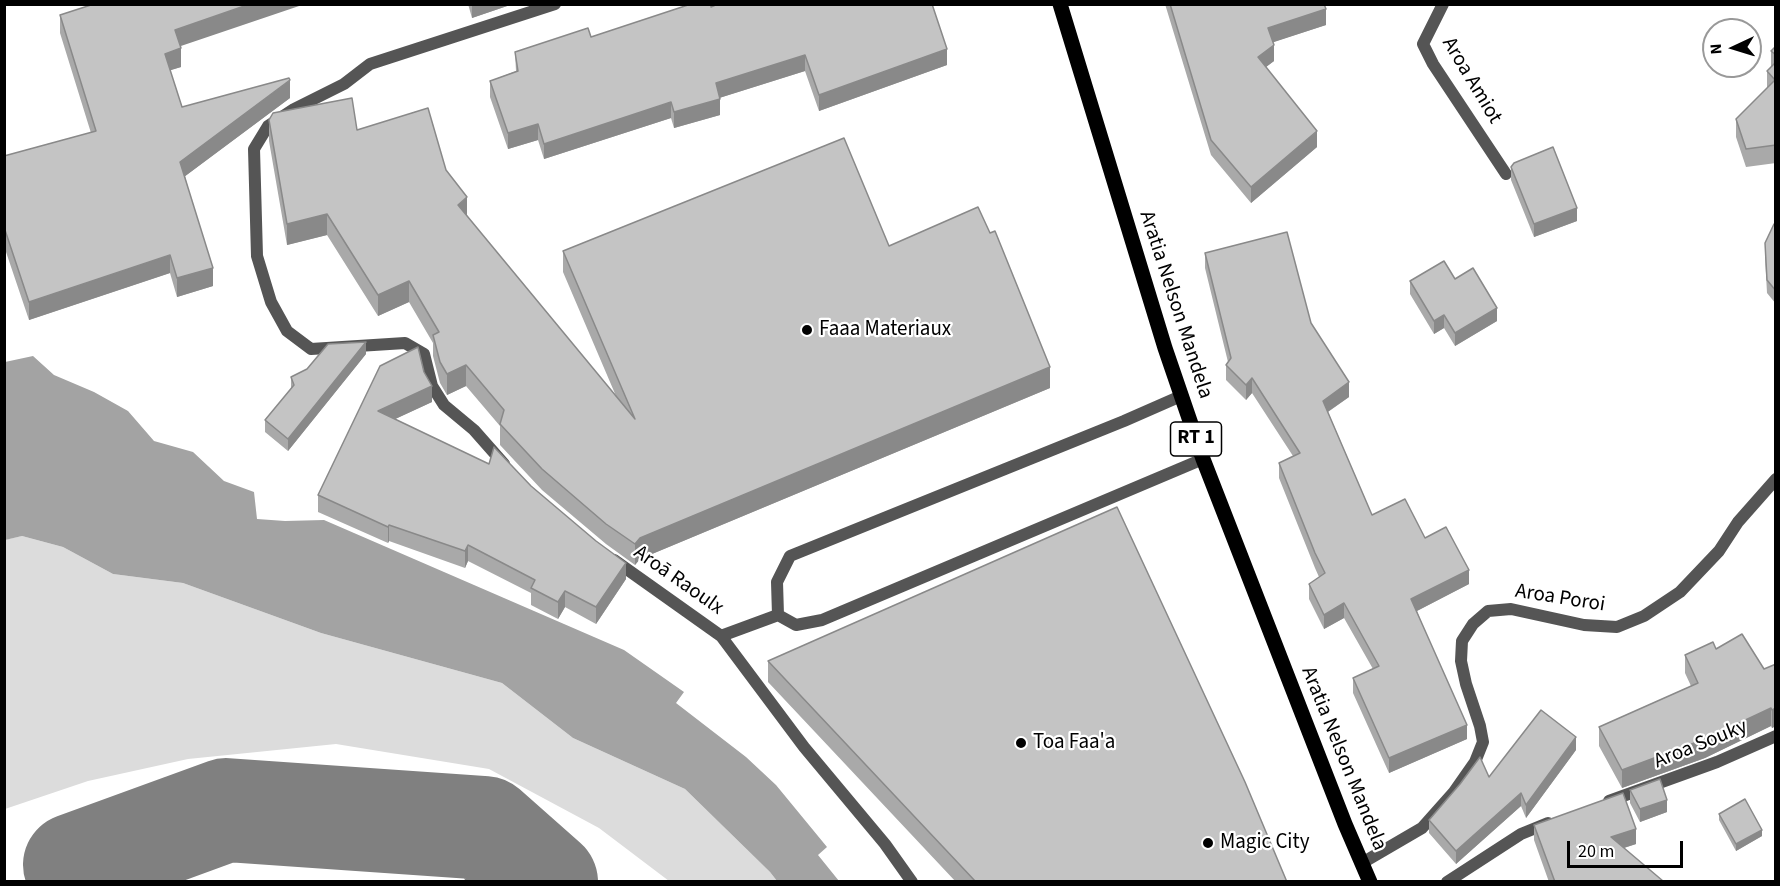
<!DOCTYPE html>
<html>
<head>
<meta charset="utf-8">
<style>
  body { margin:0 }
  #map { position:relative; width:1780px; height:886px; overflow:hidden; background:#fff; font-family:"Source Sans 3",sans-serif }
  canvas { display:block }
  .frame { position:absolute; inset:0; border:6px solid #000; pointer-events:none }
  .north { position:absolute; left:1702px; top:18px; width:60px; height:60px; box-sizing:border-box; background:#fff; border:2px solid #999; border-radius:50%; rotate:266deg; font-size:16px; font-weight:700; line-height:24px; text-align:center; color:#000 }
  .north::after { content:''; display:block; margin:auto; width:21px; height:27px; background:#000; clip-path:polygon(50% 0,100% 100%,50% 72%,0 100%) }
  .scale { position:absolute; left:1567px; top:841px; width:116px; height:27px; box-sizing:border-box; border:3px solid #000; border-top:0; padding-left:8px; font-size:18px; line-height:21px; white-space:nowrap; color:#000; -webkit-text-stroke:4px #fff; paint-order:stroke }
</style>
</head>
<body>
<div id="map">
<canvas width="1780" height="886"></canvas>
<div class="frame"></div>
<div class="north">N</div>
<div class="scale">20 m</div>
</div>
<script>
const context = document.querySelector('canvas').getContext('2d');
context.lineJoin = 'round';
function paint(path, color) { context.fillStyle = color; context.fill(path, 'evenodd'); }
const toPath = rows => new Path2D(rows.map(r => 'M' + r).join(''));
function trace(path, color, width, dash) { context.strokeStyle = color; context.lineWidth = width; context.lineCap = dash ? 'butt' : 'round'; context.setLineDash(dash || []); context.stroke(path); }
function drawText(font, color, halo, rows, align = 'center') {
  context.font = font + ' "Source Sans 3",sans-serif'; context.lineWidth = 4.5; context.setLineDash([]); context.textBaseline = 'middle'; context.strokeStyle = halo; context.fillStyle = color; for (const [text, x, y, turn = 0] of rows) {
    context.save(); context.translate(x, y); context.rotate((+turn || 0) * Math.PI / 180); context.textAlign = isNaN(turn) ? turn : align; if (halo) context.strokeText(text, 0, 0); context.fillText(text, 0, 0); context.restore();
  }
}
paint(toPath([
  [22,536,63,547,113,574,183,583,321,633,502,683,573,738,685,789,770,872,777,881,669,881,599,828,489,769,336,744,188,759,88,781,5,809,4,540]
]), '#dcdcdc');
paint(toPath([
  [33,356,54,375,94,392,128,411,154,441,193,452,224,481,254,492,257,519,285,521,324,520,624,650,684,692,676,703,746,757,776,785,827,847,818,855,839,881,777,881,770,872,685,789,573,738,502,683,321,633,183,583,113,574,63,547,22,536,5,540,5,362]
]), '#a3a3a3');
trace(toPath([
  [75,865,226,810,485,828,546,882]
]), '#808080', 104);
trace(toPath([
  [1443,4,1423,44,1433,64,1506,174],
  [504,464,474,430,444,405,432,386,424,354,405,343,311,349,287,331,271,302,257,256,254,149,268,126,294,109,344,84,370,64,555,4],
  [614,560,721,636,804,747,885,844,912,882],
  [778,615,777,582,790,556,1124,421,1181,396],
  [778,615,796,625,822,620,1203,459],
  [721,636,778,615],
  [1362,863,1422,828,1454,792,1475,762,1483,742,1480,726,1466,684,1461,661,1462,641,1473,624,1488,611,1511,609,1584,625,1617,627,1644,616,1680,592,1719,551,1738,522,1776,479]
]), '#555', 12);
trace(toPath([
  [1609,801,1717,762,1776,736],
  [1447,882,1521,834,1548,823]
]), '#555', 12);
trace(toPath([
  [1060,4,1165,348,1203,459,1345,824,1370,882]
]), '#000', 15);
paint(toPath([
  [468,4,513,4,472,18],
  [1165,4,1324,4,1326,25,1273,42,1274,61,1266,67,1317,147,1251,203,1211,155],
  [711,7,947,65,819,111,805,71,719,98,720,115,674,128,671,118,544,159,538,140,508,149,490,97,490,81,516,71,515,52,591,37],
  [60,15,180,46,181,67,170,70,182,107,290,98,185,176,213,286,177,297,170,273,29,320,5,249,4,249,4,156,91,133,60,33],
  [1776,46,1776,163,1746,167,1736,137,1736,119,1767,88,1767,71,1771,67,1771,51],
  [269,120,357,130,446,170,467,217,616,396,563,272,563,251,889,246,1050,388,640,559,635,565,606,544,542,490,500,445,500,426,466,386,447,395,440,383,433,356,433,343,409,302,378,316,327,235,287,245,269,141],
  [1511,167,1577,221,1534,237,1511,180],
  [1776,224,1776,304,1767,293,1765,256,1765,243],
  [1205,253,1311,323,1349,397,1328,412,1372,515,1425,538,1469,584,1417,611,1467,739,1389,773,1353,693,1353,678,1373,669,1344,618,1324,629,1309,599,1309,584,1319,577,1315,568,1279,478,1279,463,1293,456,1252,393,1246,400,1226,380,1226,365,1228,362,1205,268],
  [1455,279,1497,321,1455,346,1444,328,1434,334,1410,294,1410,281],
  [366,354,288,451,265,432,265,420,291,389,291,377,307,369],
  [424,372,432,402,395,419,531,486,626,579,596,624,565,607,558,619,531,605,531,593,468,561,465,568,389,541,388,543,318,512,318,495],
  [1716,649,1764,669,1776,664,1776,726,1772,728,1771,726,1705,758,1622,788,1599,746,1599,727,1691,686,1685,673,1685,655],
  [768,661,1287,882,956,882,768,682],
  [1576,750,1526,818,1521,806,1456,864,1429,833,1429,820,1489,777],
  [1630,790,1667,812,1640,822,1630,803],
  [1719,814,1762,836,1736,851,1719,820],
  [1534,825,1636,844,1624,848,1663,882,1549,882,1534,840]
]), '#a9a9a9');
paint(toPath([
  [250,4,305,4,175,48,175,30],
  [472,4,513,4,472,18],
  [1326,9,1326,25,1268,44,1268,28],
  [1274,45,1274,61,1258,73,1258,57],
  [181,48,181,67,165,72,165,54],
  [947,49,947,65,819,111,819,95],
  [805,55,805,71,716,99,716,83],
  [290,80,290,98,180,180,180,162],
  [720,99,720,115,674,128,674,112],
  [671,102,671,118,544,159,544,144],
  [538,124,538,140,508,149,508,133],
  [1317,131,1317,147,1251,203,1251,187],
  [467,197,467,218,458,205],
  [1577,208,1577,221,1534,237,1534,224],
  [327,214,327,235,287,245,287,224],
  [5,230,5,249,4,249,4,231],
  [170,255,170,273,29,320,29,302],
  [213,268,213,286,177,297,177,278],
  [409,281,409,302,378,316,378,295],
  [1497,308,1497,321,1455,346,1455,333],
  [1444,315,1444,328,1434,334,1434,321],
  [366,342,366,354,288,451,288,439],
  [466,365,466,386,447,395,447,374],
  [1050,367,1050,388,640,559,635,565,635,544,640,538],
  [1252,378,1252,393,1246,400,1246,385],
  [1349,382,1349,397,1323,415,1323,401],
  [432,386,432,402,378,427,378,411],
  [389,525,389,541,388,543,388,527],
  [468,545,468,561,465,568,465,551],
  [626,563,626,579,596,624,596,607],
  [1469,570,1469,584,1411,614,1411,599],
  [565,591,565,607,558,619,558,602],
  [1344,603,1344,618,1324,629,1324,615],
  [1771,708,1771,726,1705,758,1622,788,1622,770],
  [1776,708,1776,726,1772,728,1772,710],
  [1467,725,1467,739,1389,773,1389,758],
  [1576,737,1576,750,1526,818,1526,805],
  [1521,793,1521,806,1456,864,1456,851],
  [1667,800,1667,812,1640,822,1640,809],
  [1636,829,1636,844,1611,852,1611,837],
  [1762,830,1762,836,1736,851,1736,844]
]), '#898989');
const building = toPath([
  [94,4,250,4,175,30,181,48,165,54,182,107,289,78,290,80,180,162,213,268,177,278,170,255,29,302,5,230,4,231,4,156,96,131,60,15,94,4],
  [691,4,711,4,711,7,718,4,932,4,947,49,819,95,805,55,716,83,720,99,674,112,671,102,544,144,538,124,508,133,490,81,518,71,515,52,588,28,591,37,691,4],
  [1170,4,1324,4,1326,9,1268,28,1274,45,1258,57,1317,131,1251,187,1211,140,1170,4],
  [1776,46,1776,55,1771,51,1776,46],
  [1776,62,1776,145,1746,149,1736,119,1775,80,1767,71,1776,62],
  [352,98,357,130,428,108,446,170,467,197,458,205,635,419,563,251,844,138,889,246,978,207,990,233,995,231,1050,367,640,538,635,544,606,524,542,469,500,424,504,410,466,365,447,374,440,362,433,335,439,332,409,281,378,295,327,214,287,224,269,120,273,113,352,98],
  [1553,147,1577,208,1534,224,1511,167,1514,163,1553,147],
  [1774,224,1776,224,1776,291,1767,280,1765,243,1774,224],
  [1287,232,1311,323,1349,382,1323,401,1372,515,1405,499,1425,538,1446,527,1469,570,1411,599,1467,725,1389,758,1353,678,1379,666,1344,603,1324,615,1309,584,1325,573,1315,553,1279,463,1300,453,1252,378,1246,385,1226,365,1231,358,1205,253,1287,232],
  [1444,261,1455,279,1473,268,1497,308,1455,333,1444,315,1434,321,1410,281,1444,261],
  [366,342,288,439,265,420,294,385,291,377,307,369,328,344,366,342],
  [418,347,424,372,432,386,378,411,489,464,494,447,531,486,596,541,626,563,596,607,565,591,558,602,531,588,535,580,468,545,465,551,389,525,388,527,318,495,380,366,418,347],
  [1117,507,1245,782,1287,882,976,882,768,661,1117,507],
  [1742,634,1764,669,1776,664,1776,708,1772,710,1771,708,1705,739,1622,770,1599,727,1698,683,1685,655,1713,642,1716,649,1742,634],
  [1541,710,1576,737,1526,805,1521,793,1456,851,1429,820,1460,784,1480,757,1489,777,1541,710],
  [1660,779,1667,800,1640,809,1630,790,1660,779],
  [1623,793,1636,829,1611,837,1663,881,1555,882,1534,825,1623,793],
  [1745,799,1762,830,1736,844,1719,814,1745,799]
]);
paint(building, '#c4c4c4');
trace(building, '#898989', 1.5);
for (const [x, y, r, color] of [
  [807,330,6,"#000"],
  [1021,743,6,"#000"],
  [1208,843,6,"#000"]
]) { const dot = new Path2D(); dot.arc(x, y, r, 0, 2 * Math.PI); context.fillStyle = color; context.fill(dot); trace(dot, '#fff', 2); }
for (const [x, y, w] of [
  [1196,439,51]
]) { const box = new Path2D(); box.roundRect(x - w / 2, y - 17, w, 34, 4.5); context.fillStyle = '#fff'; context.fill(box); trace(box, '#000', 1.5); }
drawText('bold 20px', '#000', null, [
  ["RT 1",1196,439]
]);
drawText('21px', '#000', '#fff', [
  ["Aroa Amiot",1471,81,59],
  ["Aratia Nelson Mandela",1175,305,72],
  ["Aroā Raoulx",678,581,35],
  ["Aroa Poroi",1560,599,9],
  ["Aroa Souky",1701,745,-22],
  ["Aratia Nelson Mandela",1343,759,68]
]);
drawText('21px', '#000', '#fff', [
  ["Faaa Materiaux",819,330],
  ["Toa Faa'a",1033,743],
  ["Magic City",1220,843]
], 'left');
</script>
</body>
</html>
